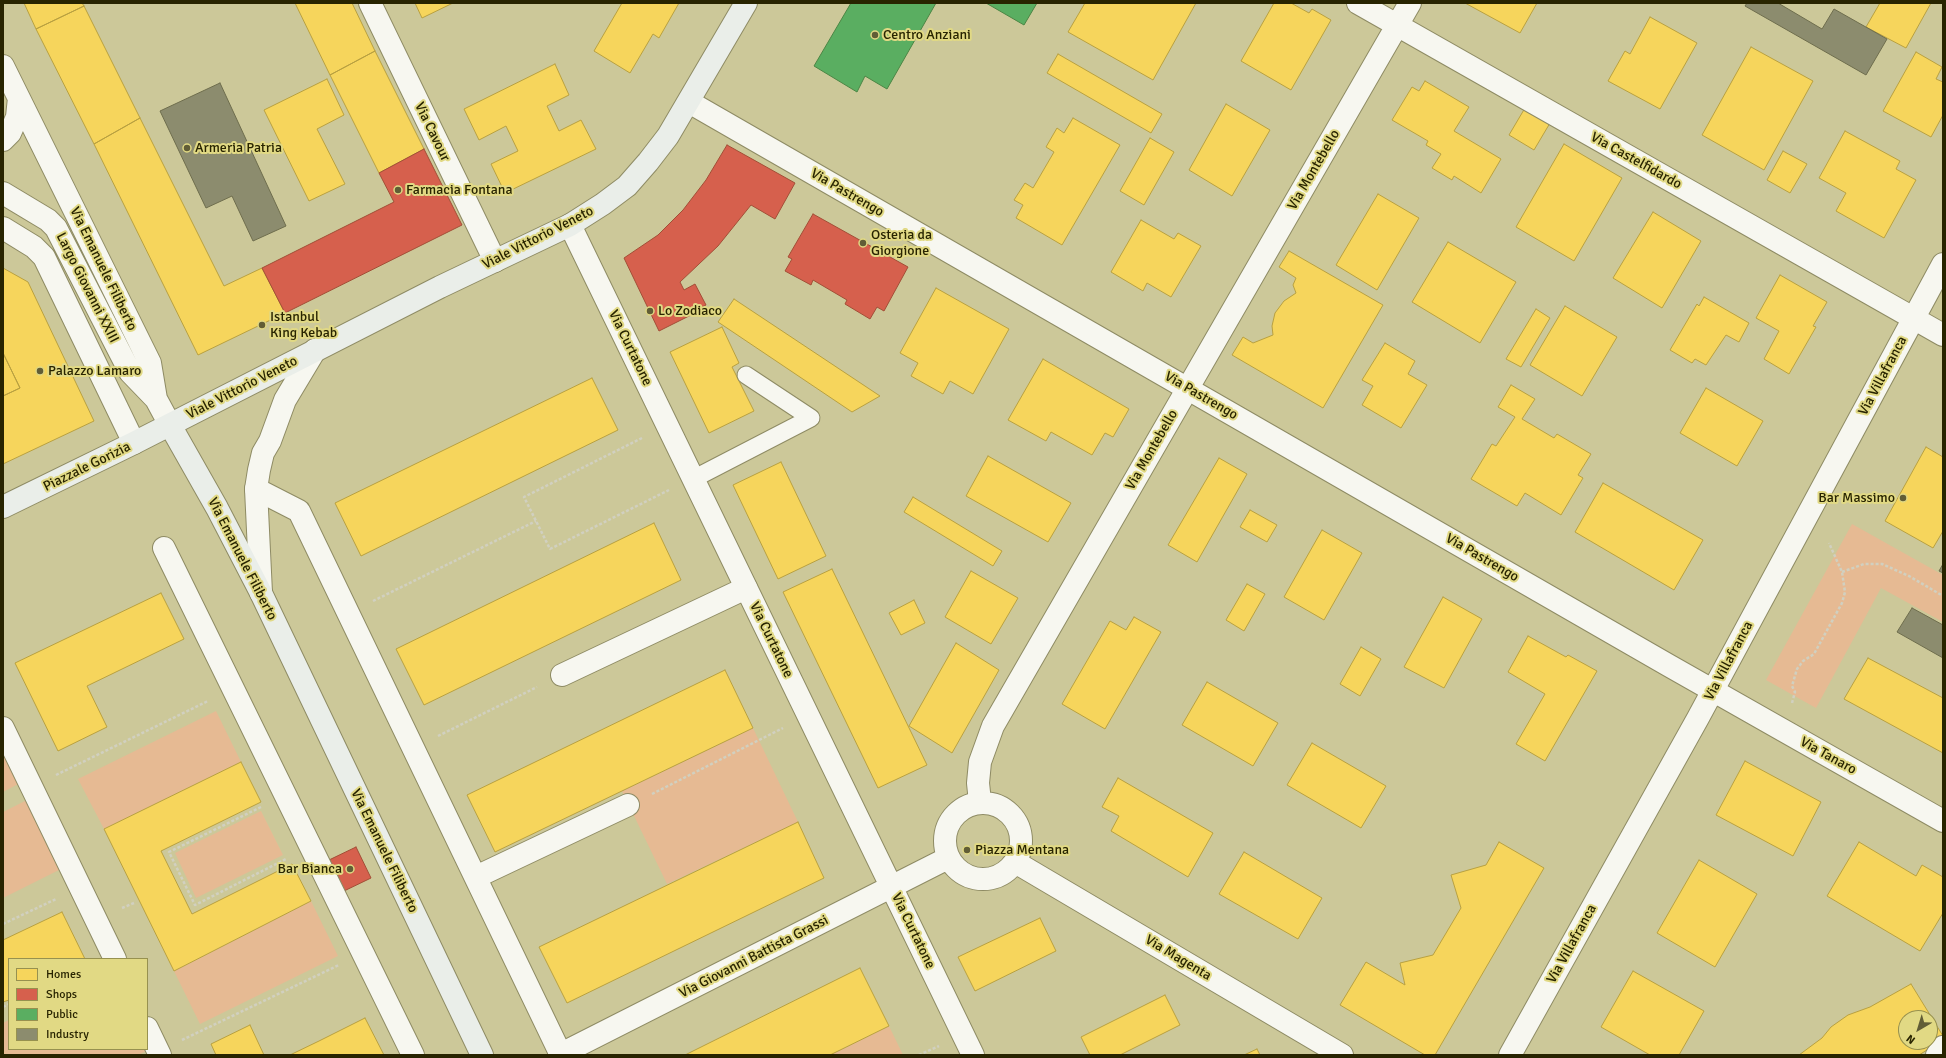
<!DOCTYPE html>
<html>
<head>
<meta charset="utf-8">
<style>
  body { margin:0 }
  #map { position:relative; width:1946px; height:1058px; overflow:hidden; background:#ccc899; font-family:Signika,sans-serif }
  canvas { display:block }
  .frame { position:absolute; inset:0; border:4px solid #282400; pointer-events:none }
  .legend { position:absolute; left:8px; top:958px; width:140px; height:92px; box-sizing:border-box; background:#e1d984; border:1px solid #97914f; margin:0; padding:5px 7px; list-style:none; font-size:12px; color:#282400 }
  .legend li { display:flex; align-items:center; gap:8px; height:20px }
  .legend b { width:20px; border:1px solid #97914f }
  .north { position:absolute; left:1898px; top:1010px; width:40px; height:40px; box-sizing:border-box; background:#e1d984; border:1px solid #97914f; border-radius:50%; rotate:218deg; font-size:11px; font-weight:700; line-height:16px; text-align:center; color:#282400 }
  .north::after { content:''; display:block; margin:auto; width:14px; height:18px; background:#615d36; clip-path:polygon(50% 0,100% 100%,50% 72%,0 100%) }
</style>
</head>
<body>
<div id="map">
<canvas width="1946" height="1058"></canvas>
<div class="frame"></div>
<ul class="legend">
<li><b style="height:11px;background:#f6d55c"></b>Homes</li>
<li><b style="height:11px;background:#d6604d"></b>Shops</li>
<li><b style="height:11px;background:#5aae61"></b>Public</li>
<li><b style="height:11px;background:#8c8c6e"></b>Industry</li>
</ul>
<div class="north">N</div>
</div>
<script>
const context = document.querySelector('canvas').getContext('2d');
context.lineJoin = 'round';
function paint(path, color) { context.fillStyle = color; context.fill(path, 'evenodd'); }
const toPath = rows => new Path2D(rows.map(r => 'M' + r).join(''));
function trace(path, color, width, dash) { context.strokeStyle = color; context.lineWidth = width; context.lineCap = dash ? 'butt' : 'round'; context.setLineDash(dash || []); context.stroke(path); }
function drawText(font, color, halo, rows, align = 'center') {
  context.font = font + ' Signika,sans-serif'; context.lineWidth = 4; context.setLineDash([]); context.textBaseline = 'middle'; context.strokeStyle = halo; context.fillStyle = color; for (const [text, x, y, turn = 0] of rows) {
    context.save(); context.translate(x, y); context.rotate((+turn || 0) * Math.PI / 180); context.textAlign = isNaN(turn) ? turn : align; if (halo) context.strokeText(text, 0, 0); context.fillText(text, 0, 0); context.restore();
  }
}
paint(toPath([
  [1852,524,1943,575,1943,622,1881,588,1816,708,1766,680],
  [216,711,241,762,104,829,78,779],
  [753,728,798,822,667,884,622,791],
  [3,743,22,782,3,792],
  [29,799,63,868,3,898,3,812],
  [261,811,283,855,196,898,175,853],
  [311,901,338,956,200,1024,174,971],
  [9,1020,9,1049,151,1049,138,1055,3,1055,3,1023],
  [889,1026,903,1055,830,1055]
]), '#e6ba93');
const homes = toPath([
  [24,3,82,3,84,6,36,29,24,3],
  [295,3,352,3,375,51,330,75,295,3],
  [415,3,453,3,422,18,415,3],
  [622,3,679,3,659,38,653,34,630,73,594,51,622,3],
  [1085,3,1196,3,1153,80,1068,32,1085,3],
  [1274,3,1291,3,1309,13,1312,9,1331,20,1291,90,1241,61,1274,3],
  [1465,3,1537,3,1520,33,1465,3],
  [1880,3,1931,3,1906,48,1866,27,1880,3],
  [84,6,140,118,94,144,36,29,84,6],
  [1650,17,1697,43,1660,109,1608,81,1625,51,1630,54,1650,17],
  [1751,47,1813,81,1764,170,1702,135,1751,47],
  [375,51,424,149,379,173,330,75,375,51],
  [1916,52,1942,67,1936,79,1943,82,1943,115,1931,137,1883,111,1916,52],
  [1058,54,1162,114,1151,133,1047,73,1058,54],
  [555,64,569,95,547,106,559,131,581,120,596,149,505,193,491,164,518,151,506,126,479,140,464,109,555,64],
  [327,79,344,115,317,129,345,184,309,201,264,110,327,79],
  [1425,81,1469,107,1454,131,1501,159,1481,193,1454,176,1452,180,1432,168,1441,154,1426,145,1428,141,1392,120,1412,87,1419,91,1425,81],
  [1226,104,1270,130,1232,196,1189,170,1226,104],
  [1525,108,1550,123,1534,150,1509,135,1525,108],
  [140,118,224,286,262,268,285,313,198,355,94,144,140,118],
  [1073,118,1120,145,1062,245,1016,218,1023,205,1014,200,1025,183,1033,188,1054,152,1046,147,1057,128,1064,133,1073,118],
  [1845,131,1900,161,1896,169,1916,180,1884,238,1836,211,1846,193,1819,178,1845,131],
  [1150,138,1174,152,1144,205,1120,191,1150,138],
  [1564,144,1622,178,1574,261,1516,227,1564,144],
  [1783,151,1807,164,1790,193,1767,180,1783,151],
  [1378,194,1419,218,1377,290,1336,265,1378,194],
  [1653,212,1701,241,1662,308,1613,278,1653,212],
  [1141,220,1174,239,1178,233,1201,246,1171,297,1147,283,1143,291,1111,272,1141,220],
  [1448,242,1516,282,1480,343,1412,302,1448,242],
  [1289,251,1383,305,1323,408,1232,355,1243,337,1253,343,1273,335,1272,326,1275,313,1284,301,1296,293,1293,285,1296,278,1279,267,1289,251],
  [3,268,28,282,94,421,3,464,3,396,20,388,3,353,3,268],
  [1780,275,1827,302,1813,326,1816,327,1789,374,1764,359,1779,331,1756,318,1780,275],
  [936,288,1009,329,973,394,950,381,943,394,911,376,918,363,900,353,936,288],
  [1704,297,1749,323,1739,342,1726,335,1706,365,1695,359,1692,363,1670,350,1697,304,1699,306,1704,297],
  [734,299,880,396,852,412,718,322,734,299],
  [1565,306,1617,337,1582,396,1530,365,1565,306],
  [1536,309,1550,318,1521,367,1506,359,1536,309],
  [722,327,739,363,732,367,754,411,709,433,670,352,722,327],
  [1385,343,1415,361,1408,374,1427,385,1401,428,1362,405,1373,386,1362,380,1385,343],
  [3,353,20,388,3,396,3,353],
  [1043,359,1129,409,1113,437,1105,433,1092,455,1051,432,1046,441,1008,420,1043,359],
  [592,378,618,430,361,556,335,503,592,378],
  [1511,385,1535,399,1522,419,1554,438,1557,434,1591,454,1578,475,1583,478,1561,515,1525,493,1517,506,1471,479,1492,444,1496,446,1515,417,1498,407,1511,385],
  [1706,388,1763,421,1737,466,1680,433,1706,388],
  [1926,447,1943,457,1943,531,1933,548,1885,521,1926,447],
  [988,456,1071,503,1048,542,966,496,988,456],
  [1219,458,1247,474,1197,562,1168,545,1219,458],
  [781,462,826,556,778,579,733,485,781,462],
  [1603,483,1703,540,1674,590,1575,532,1603,483],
  [913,497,1002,551,993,566,904,512,913,497],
  [1250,510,1277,525,1267,542,1240,527,1250,510],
  [654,523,681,580,424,705,396,649,654,523],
  [1322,530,1362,553,1324,620,1284,597,1322,530],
  [832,569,927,765,878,788,783,592,832,569],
  [971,571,1018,598,991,644,945,617,971,571],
  [1247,584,1265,594,1244,631,1226,620,1247,584],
  [161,593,184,639,87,686,107,727,58,751,15,663,161,593],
  [1443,597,1482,619,1444,688,1404,667,1443,597],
  [914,600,925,623,901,635,889,613,914,600],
  [1134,617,1161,632,1105,729,1062,704,1110,621,1126,630,1134,617],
  [1528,636,1566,657,1568,655,1597,671,1545,761,1516,744,1545,694,1508,672,1528,636],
  [956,643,999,670,952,753,909,726,956,643],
  [1361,647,1381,659,1360,696,1340,684,1361,647],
  [1868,658,1943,698,1943,753,1844,699,1868,658],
  [725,670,753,728,495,852,467,795,725,670],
  [1207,682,1278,723,1253,766,1182,725,1207,682],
  [1312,743,1386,786,1361,828,1287,785,1312,743],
  [1745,761,1821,802,1793,856,1716,815,1745,761],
  [241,762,261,802,161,851,192,914,292,864,311,901,174,971,104,829,241,762],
  [1118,778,1213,833,1188,877,1111,831,1119,816,1102,807,1118,778],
  [798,822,824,878,567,1003,539,947,798,822],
  [1499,842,1544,868,1435,1055,1425,1055,1340,1005,1366,962,1405,985,1400,963,1433,955,1461,908,1451,875,1486,865,1499,842],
  [1859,842,1916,876,1922,865,1943,877,1943,913,1920,951,1827,896,1859,842],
  [1244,852,1322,898,1298,939,1219,894,1244,852],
  [1699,860,1757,894,1715,967,1657,933,1699,860],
  [62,912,85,959,9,959,9,1000,3,1002,3,940,62,912],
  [1040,918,1056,951,975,991,958,957,1040,918],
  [860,968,889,1026,830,1055,685,1055,860,968],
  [1633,971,1704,1011,1679,1055,1650,1055,1601,1027,1633,971],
  [1911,984,1943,1036,1943,1040,1919,1055,1799,1055,1822,1038,1831,1027,1848,1015,1870,1007,1911,984],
  [1906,1018,1930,1018,1930,1042,1906,1042,1906,1018],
  [1165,995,1180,1025,1120,1055,1090,1055,1081,1037,1165,995],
  [365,1018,384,1055,290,1055,319,1041,365,1018],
  [250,1025,264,1055,216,1055,211,1044,250,1025],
  [1257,1049,1260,1055,1244,1055,1257,1049]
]);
paint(homes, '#f6d55c');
trace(homes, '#b8a040', 1);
const shops = toPath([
  [727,145,795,183,775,219,751,205,718,246,680,282,684,290,695,284,706,305,694,311,695,313,659,331,624,258,658,235,683,210,706,180,727,145],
  [424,149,462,225,285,313,262,268,394,202,379,173,424,149],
  [813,214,908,267,884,311,877,307,870,319,845,304,847,300,813,280,811,285,785,271,792,259,788,257,813,214],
  [356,847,371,878,344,891,329,860,356,847]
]);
paint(shops, '#d6604d');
trace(shops, '#a24e36', 1);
const public = toPath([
  [851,3,936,3,887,89,865,76,857,92,814,66,851,3],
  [986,3,1037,3,1024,25,986,3]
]);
paint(public, '#5aae61');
trace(public, '#4b8544', 1);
const industry = toPath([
  [1747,3,1778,3,1822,29,1834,9,1887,39,1866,75,1745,6,1747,3],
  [220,83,286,226,253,241,232,196,206,208,160,111,220,83],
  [1943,564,1943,573,1939,571,1943,564],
  [1912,608,1943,625,1943,658,1897,632,1912,608]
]);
paint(industry, '#8c8c6e');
trace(industry, '#6e6d4d', 1);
const service = toPath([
  [693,479,811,418,746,375]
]);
const pedestrian = toPath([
  [256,489,299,511,561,1055],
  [164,548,413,1055],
  [562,675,746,588],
  [3,728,115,959],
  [476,877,628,805],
  [147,1028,160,1055]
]);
const minor = toPath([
  [370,3,495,261],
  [1358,3,1943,335],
  [3,66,150,363,156,399,170,425],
  [689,102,1668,665,1943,821],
  [3,140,10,133,17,117,19,98],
  [3,193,48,220,56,228,130,372,156,399],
  [570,225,973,1055],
  [3,228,34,247,44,257,134,443],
  [980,802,978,783,980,762,993,726,1410,3],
  '945 841a38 38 0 1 1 76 0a38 38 0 1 1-76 0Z',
  [1015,862,1342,1055],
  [559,1055,948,858],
  [1510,1055,1698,718,1943,264],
  [1937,1055,1943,1047]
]);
const tertiary = toPath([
  [261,593,256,489,259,470,263,453,270,441,285,400,315,350]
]);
const secondary = toPath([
  [170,425,217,508,261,593,482,1055],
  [3,507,134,443,440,287,570,225,603,204,627,186,648,162,668,136,746,3]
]);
trace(service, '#8e8b64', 19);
trace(pedestrian, '#8e8b64', 24);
trace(minor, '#8e8b64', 24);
trace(tertiary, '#8e8b64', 24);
trace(secondary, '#8e8b64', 24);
trace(toPath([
  [642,438,524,497,550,549,669,490],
  [1842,572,1864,564,1882,564,1909,576,1943,596],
  [373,601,536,521],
  [1792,703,1795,692,1792,686,1797,669,1803,661,1814,654,1842,603,1845,592,1842,572,1829,543],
  [438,736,537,687],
  [56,775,208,701],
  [652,794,783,728],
  [261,807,169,852,195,905,286,859],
  [122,908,134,903],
  [3,924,56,899],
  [3,1007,9,1004],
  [182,1040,339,965],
  [919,1055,939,1046]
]), '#d1d0c0', 2.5, [3, 2]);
trace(service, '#f7f7f0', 17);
trace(pedestrian, '#f7f7f0', 22);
trace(minor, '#f7f7f0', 22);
trace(tertiary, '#f7f7f0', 22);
trace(secondary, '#eaeee9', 22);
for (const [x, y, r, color] of [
  [875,35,4,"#615d36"],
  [187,148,4,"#615d36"],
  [398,190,4,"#615d36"],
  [863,243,4,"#615d36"],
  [650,311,4,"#615d36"],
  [262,325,4,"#615d36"],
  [40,371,4,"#615d36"],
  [1903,498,4,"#615d36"],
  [967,850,4,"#615d36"],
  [350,869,4,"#615d36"]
]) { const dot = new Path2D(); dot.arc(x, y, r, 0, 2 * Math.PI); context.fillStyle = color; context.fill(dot); trace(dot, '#e1d984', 1.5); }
drawText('14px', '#282400', '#e1d984', [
  ["Centro Anziani",883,35],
  ["Armeria Patria",195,148],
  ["Farmacia Fontana",406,190],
  ["Osteria da",871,235],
  ["Giorgione",871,251],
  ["Lo Zodiaco",658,311],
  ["Istanbul",270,317],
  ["King Kebab",270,333],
  ["Palazzo Lamaro",48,371],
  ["Bar Massimo",1895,498,"right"],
  ["Piazza Mentana",975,850],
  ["Bar Bianca",342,869,"right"]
], 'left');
drawText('14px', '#282400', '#e1d984', [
  ["Via Cavour",432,132,64],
  ["Via Castelfidardo",1636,161,29],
  ["Via Montebello",1314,170,-60],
  ["Via Pastrengo",847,193,30],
  ["Viale Vittorio Veneto",538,238,-27],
  ["Via Emanuele Filiberto",103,269,64],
  ["Largo Giovanni XXIII",87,288,63],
  ["Via Curtatone",630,348,64],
  ["Via Villafranca",1883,376,-62],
  ["Viale Vittorio Veneto",242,388,-27],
  ["Via Pastrengo",1201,396,30],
  ["Via Montebello",1152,450,-60],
  ["Piazzale Gorizia",87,467,-26],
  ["Via Pastrengo",1482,558,30],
  ["Via Emanuele Filiberto",242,559,63],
  ["Via Curtatone",771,640,64],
  ["Via Villafranca",1729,661,-62],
  ["Via Tanaro",1828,756,29],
  ["Via Emanuele Filiberto",384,851,64],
  ["Via Curtatone",913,931,64],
  ["Via Villafranca",1572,944,-61],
  ["Via Giovanni Battista Grassi",754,957,-27],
  ["Via Magenta",1178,958,31]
]);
</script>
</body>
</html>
